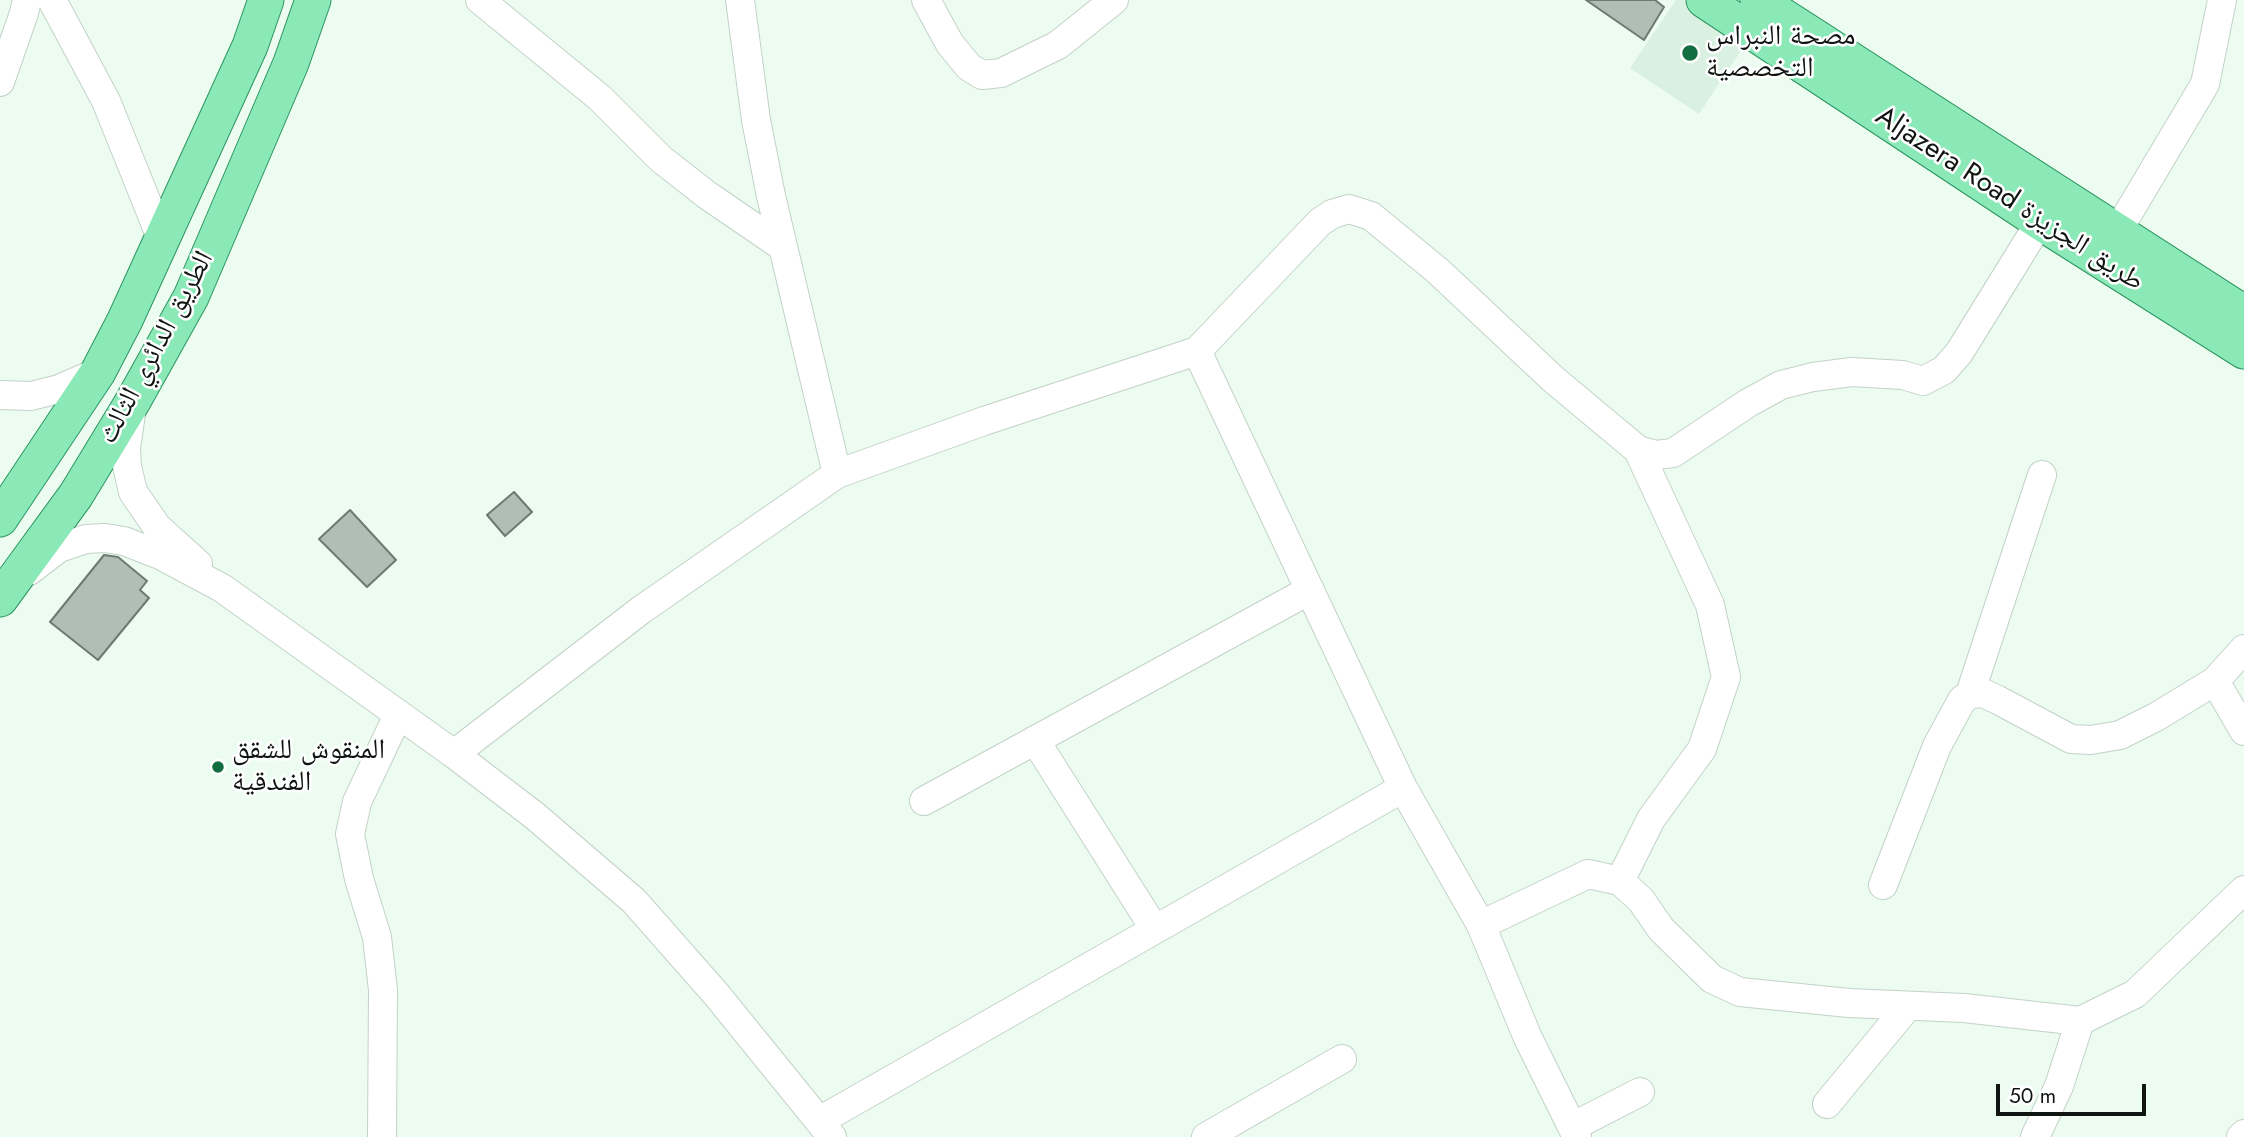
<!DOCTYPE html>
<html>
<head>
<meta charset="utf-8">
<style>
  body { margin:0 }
  #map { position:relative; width:2244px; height:1137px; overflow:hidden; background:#ecfcf1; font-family:Jost,sans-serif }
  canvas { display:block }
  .scale { position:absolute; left:1996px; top:1084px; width:150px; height:32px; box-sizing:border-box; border:4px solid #101512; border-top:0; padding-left:9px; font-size:21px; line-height:24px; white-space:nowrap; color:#101512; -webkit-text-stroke:5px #fff; paint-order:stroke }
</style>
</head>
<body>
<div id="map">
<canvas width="2244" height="1137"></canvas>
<div class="scale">50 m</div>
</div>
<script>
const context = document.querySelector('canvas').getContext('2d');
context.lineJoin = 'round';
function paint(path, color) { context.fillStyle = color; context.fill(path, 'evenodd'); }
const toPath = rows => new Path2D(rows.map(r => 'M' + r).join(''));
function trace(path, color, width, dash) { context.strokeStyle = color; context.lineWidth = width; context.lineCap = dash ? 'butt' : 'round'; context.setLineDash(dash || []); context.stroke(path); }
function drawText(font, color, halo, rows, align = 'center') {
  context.font = font + ' Jost,"Noto Naskh Arabic",sans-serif'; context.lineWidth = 5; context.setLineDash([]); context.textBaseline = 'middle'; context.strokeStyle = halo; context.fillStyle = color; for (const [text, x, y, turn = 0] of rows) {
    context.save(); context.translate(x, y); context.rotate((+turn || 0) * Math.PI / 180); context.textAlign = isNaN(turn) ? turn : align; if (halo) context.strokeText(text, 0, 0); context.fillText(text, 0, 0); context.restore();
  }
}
paint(toPath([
  [1676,0,1694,0,1750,37,1699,114,1630,68]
]), '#daf0e1');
const building = toPath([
  [1586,0,1655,0,1664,7,1644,40,1586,0],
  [514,492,532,512,505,536,487,515,514,492],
  [350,510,396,560,367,587,319,539,350,510],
  [104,555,118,557,147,581,140,590,149,598,98,660,50,622,104,555]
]);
paint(building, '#b0bfb5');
trace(building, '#6d7a71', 2);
const minor = toPath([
  [52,0,106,101,162,240],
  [480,0,600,98,661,159,707,195,783,247],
  [740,0,756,120,771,196,837,474],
  [926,0,950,44,969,67,982,75,1001,73,1058,45,1114,0],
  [0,82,24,13,27,0],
  [2117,232,2205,84,2222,0],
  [1197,351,1403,788,1481,925,1528,1038,1577,1137],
  [0,395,31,396,59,389,98,372],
  [132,407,126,448,127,466,133,492,157,527,198,564],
  [29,571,59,548,86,539,105,538,124,541,160,555,222,588,454,754,535,816,634,901,716,994,832,1137],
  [2244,649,2215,681,2244,731],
  [1970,694,1983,693,1998,700,2071,739,2091,740,2120,735,2156,717,2215,681],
  [1035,740,1154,928],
  [454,754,641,610,837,474,984,421,1197,351,1320,222,1332,214,1349,209,1371,216,1438,271,1553,379,1638,450,1656,455,1673,453,1748,403,1781,385,1813,377,1852,372,1903,375,1923,381,1944,370,1959,353,2040,222],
  [924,801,1310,590],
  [1620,881,1651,819,1702,749,1726,677,1710,605,1638,450],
  [1883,885,1937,746,1962,700,1970,694,2042,475],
  [1481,925,1588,874,1620,881,1641,900,1661,929,1712,979,1740,992,1849,1003,1964,1008,2080,1021,2135,994,2244,890],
  [1827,1104,1908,1006],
  [821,1120,1403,788],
  [1572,1127,1640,1092],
  [382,1137,383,990,377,937,359,879,350,834,357,802,398,715],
  [1206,1137,1342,1059],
  [2035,1137,2059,1086,2080,1021],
  [2241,1137,2244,1134]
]);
const major = toPath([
  [1704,0,2040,222,2244,351],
  [1758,0,2244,313],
  [0,519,98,372,125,320,250,46,266,0],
  [0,599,76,495,133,401,191,297,291,63,313,0]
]);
trace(minor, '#c3d2c7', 30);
trace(major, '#2d955f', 37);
trace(minor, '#fff', 28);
trace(major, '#8be9b8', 35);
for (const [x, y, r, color] of [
  [1690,53,9,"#126d40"],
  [218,767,7,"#126d40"]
]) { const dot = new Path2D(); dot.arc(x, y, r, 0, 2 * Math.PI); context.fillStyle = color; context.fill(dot); trace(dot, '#fff', 2.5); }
drawText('28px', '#101512', '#fff', [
  ["مصحة النبراس",1706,37],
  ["التخصصية",1706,69],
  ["المنقوش للشقق",232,751],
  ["الفندقية",232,783]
], 'left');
drawText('28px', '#101512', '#fff', [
  ["Aljazera Road طريق الجزيزة",2009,200,33],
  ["الطريق الدائري الثالث",157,348,-62]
]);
</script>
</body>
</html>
